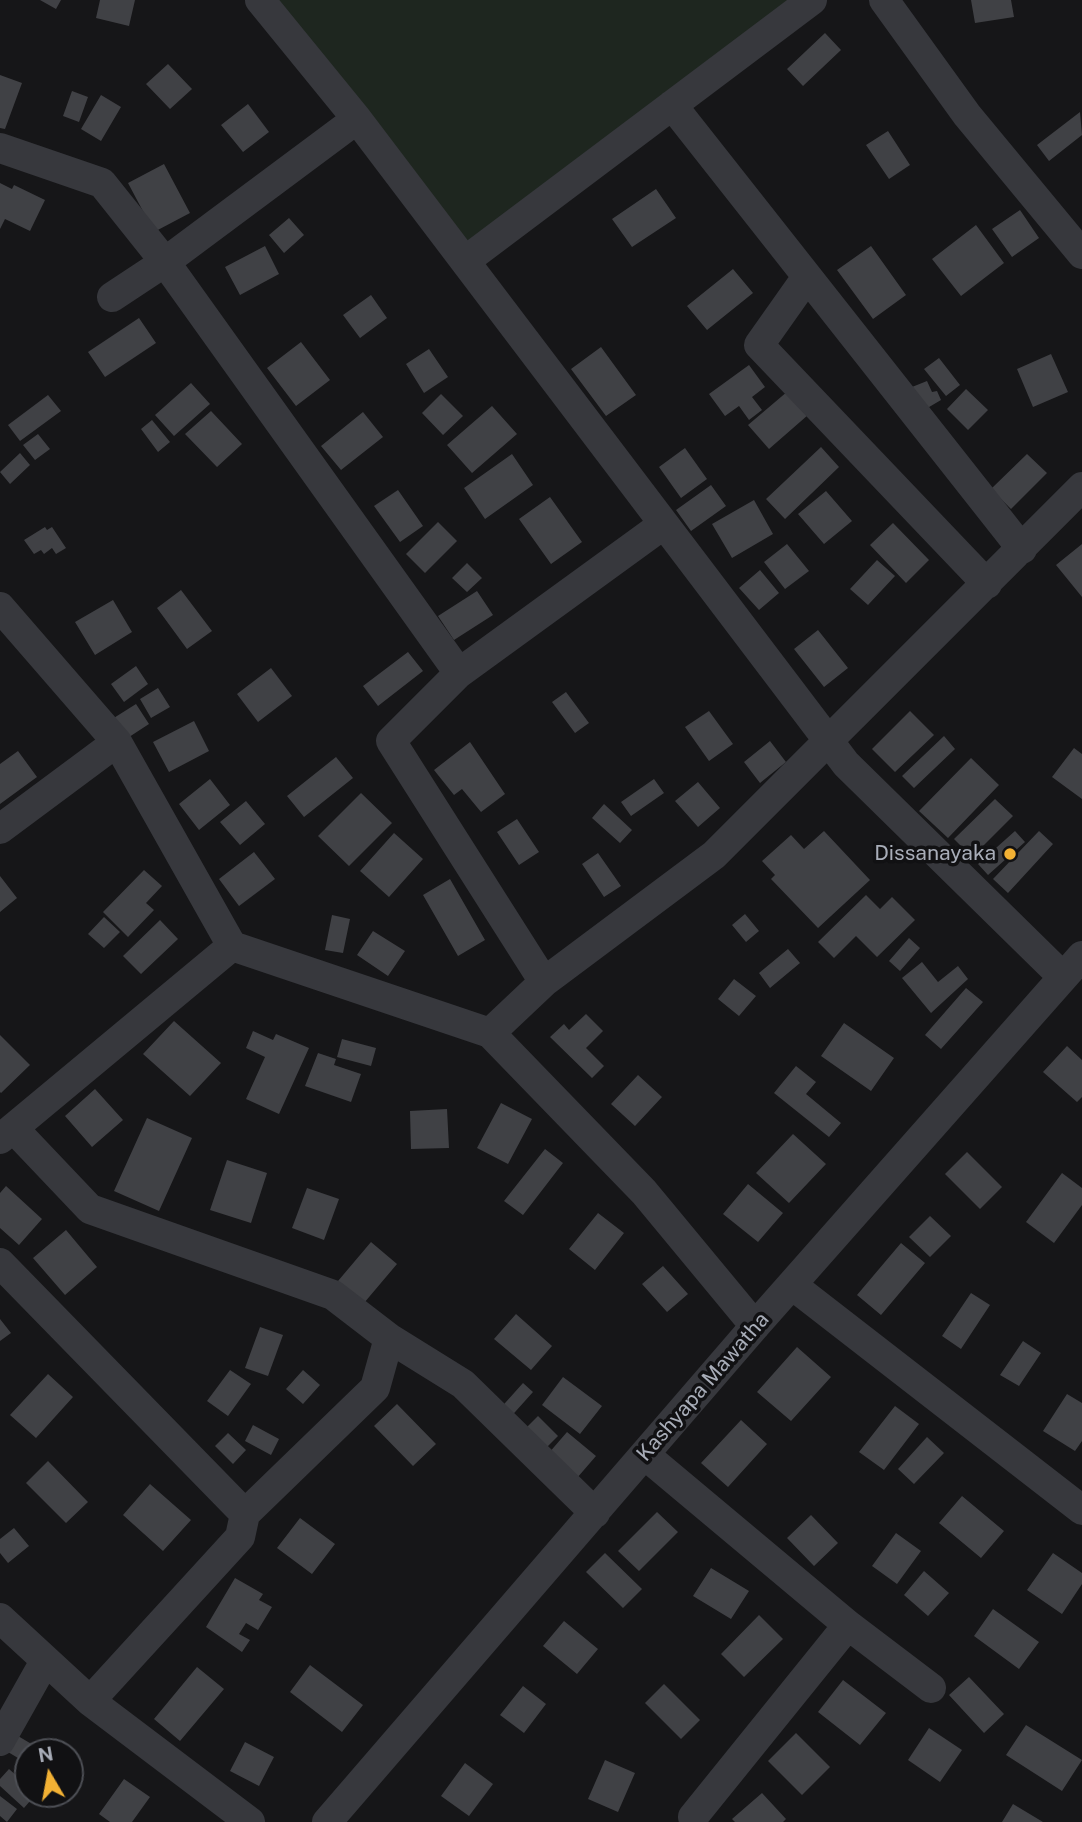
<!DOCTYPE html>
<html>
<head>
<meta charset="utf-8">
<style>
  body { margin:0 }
  #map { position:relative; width:1082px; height:1822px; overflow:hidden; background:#161618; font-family:"Public Sans",sans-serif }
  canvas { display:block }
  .north { position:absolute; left:14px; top:1738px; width:70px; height:70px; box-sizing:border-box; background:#111113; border:2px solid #4d4f55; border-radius:50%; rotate:350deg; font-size:19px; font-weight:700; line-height:28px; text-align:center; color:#a8adb8 }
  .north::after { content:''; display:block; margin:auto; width:24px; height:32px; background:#f2b134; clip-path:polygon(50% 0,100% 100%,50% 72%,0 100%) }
</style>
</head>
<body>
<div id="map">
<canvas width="1082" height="1822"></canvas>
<div class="north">N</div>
</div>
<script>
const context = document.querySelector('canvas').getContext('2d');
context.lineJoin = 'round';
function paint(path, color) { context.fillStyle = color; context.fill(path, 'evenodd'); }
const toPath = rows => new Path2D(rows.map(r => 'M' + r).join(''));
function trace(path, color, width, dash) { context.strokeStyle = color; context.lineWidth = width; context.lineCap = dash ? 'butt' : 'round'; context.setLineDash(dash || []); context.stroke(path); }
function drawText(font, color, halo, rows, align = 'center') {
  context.font = font + ' "Public Sans",sans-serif'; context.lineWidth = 7; context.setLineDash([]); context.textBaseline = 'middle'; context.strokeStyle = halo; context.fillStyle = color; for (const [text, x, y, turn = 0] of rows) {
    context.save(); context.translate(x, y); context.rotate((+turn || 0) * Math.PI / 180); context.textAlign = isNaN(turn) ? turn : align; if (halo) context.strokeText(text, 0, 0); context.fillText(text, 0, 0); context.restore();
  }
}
paint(toPath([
  [259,0,812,0,465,261]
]), '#1e261f');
paint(toPath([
  [40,0,61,0,56,9],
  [100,0,135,0,129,26,96,18],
  [971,0,1011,0,1014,17,975,23],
  [825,33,841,50,803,86,787,69],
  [168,64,192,89,170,109,146,84],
  [0,75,22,83,5,129,0,128],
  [72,91,88,97,79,122,63,116],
  [101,95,121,107,101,141,81,129],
  [248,104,269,132,243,152,221,125],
  [1080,112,1082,135,1049,161,1037,145],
  [888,131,910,165,889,179,866,145],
  [164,164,190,213,154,232,128,183],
  [0,183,12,189,14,185,45,200,30,231,5,219,0,229],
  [656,189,676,218,632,247,612,219],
  [1020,210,1039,238,1012,257,992,229],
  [289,218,304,235,284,253,269,235],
  [976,225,1004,263,961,296,932,259],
  [265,246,279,274,240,295,225,267],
  [871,246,906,295,873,319,837,270],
  [733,269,753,293,707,330,687,306],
  [371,295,387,318,360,338,343,315],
  [139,318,156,343,105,377,88,352],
  [301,342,330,380,296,406,267,368],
  [601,347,636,395,606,416,571,369],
  [429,349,448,377,424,393,406,364],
  [1051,354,1068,392,1033,407,1017,369],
  [939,358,960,385,946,396,924,369],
  [749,365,765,387,752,397,762,410,749,420,739,406,725,416,709,394],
  [927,381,932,392,937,391,941,400,919,413,907,389],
  [191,383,210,404,174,436,155,415],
  [966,389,988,410,968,430,947,409],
  [788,391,808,415,769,449,748,425],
  [441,394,463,416,443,435,422,413],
  [48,395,61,411,20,441,8,425],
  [492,406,517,434,472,473,447,445],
  [211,411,242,444,217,467,185,434],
  [363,412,383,437,341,470,321,446],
  [152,420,170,442,158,452,141,429],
  [38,434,50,449,35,460,23,445],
  [821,447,839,467,785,519,766,499],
  [685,448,707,479,681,498,659,467],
  [20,453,30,465,10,484,0,472],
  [512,454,533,485,485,519,464,488],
  [1027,454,1047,473,1011,509,991,489],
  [711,485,726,506,691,531,676,510],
  [398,490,423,526,400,542,374,506],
  [826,491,852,521,824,544,798,514],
  [550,497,582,542,551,564,519,519],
  [754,500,773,534,732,558,712,524],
  [438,522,457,541,425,573,406,554],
  [893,523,929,560,906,583,870,545],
  [45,527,47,530,52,527,66,548,56,554,52,548,44,554,41,550,34,554,24,540],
  [787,544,809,571,785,589,764,562],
  [1082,544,1082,597,1056,565],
  [877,560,895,576,868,605,850,589],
  [467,563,482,578,467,592,452,578],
  [760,570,779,593,759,610,739,588],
  [181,590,212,631,187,649,157,608],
  [477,591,493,615,454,640,438,616],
  [113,600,132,632,95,655,75,622],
  [818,630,848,668,824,687,794,649],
  [408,652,423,671,378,706,363,686],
  [136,666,148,684,124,702,111,684],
  [271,668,292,696,258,722,237,694],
  [158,688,170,707,151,718,140,699],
  [566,692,589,723,575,733,552,702],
  [136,704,149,724,123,741,109,721],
  [709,711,733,744,709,761,685,727],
  [910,711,934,735,895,772,872,749],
  [194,721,209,751,169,772,153,742],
  [944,736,955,749,914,788,902,776],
  [770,741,786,762,760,783,744,762],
  [470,742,505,794,481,812,462,789,454,795,434,770],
  [1074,748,1082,754,1082,799,1052,777],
  [18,751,37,777,0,804,0,764],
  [336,757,353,778,304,817,287,796],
  [971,758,999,785,948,838,919,811],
  [210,779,230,805,199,830,179,804],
  [654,779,664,793,631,816,621,802],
  [698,782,720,808,698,827,675,801],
  [361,793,392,823,349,866,318,836],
  [995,799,1013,816,972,857,954,839],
  [246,801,265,824,240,845,220,822],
  [604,804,632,830,620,843,592,818],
  [517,819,539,852,519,865,497,832],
  [824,831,870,880,818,928,771,879,775,875,762,861,791,835,804,849],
  [1015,831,1025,842,988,875,978,864],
  [1039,831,1053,844,1008,893,993,879],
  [394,833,423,859,389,897,360,871],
  [254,852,275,879,239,906,219,879],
  [598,853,621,886,604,897,582,864],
  [144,870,162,886,146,903,154,910,128,937,103,912],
  [0,876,17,898,0,912],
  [450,879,485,940,458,956,423,895],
  [866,895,880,909,892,897,915,920,877,957,856,936,834,958,818,942],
  [745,914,759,931,746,942,732,925],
  [332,915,350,919,343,953,325,950],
  [104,917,120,932,104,948,88,934],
  [160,920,178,939,141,974,123,956],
  [373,931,405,951,388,976,357,955],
  [909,938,920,948,900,971,889,961],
  [788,949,800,963,770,988,759,973],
  [922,962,938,982,958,966,968,979,931,1013,902,978],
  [734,979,756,996,739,1016,718,999],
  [966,988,983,1002,941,1049,925,1035],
  [586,1014,603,1031,586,1048,604,1066,592,1078,550,1037,564,1024,569,1030],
  [174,1021,221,1063,190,1096,143,1054],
  [844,1023,894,1058,871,1091,821,1056],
  [253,1031,273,1040,276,1034,309,1048,279,1114,246,1099,265,1057,246,1048],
  [0,1035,30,1065,1,1093,0,1092],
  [342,1039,376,1048,371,1066,337,1057],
  [1067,1046,1082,1060,1082,1097,1077,1102,1043,1072],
  [318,1053,336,1059,334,1065,361,1074,351,1102,305,1086],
  [796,1066,816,1082,806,1094,841,1123,829,1137,774,1093],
  [638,1075,662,1097,635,1126,611,1104],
  [95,1089,123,1120,92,1147,65,1116],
  [501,1103,532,1119,508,1164,477,1148],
  [447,1109,449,1148,411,1149,410,1111],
  [147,1118,192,1138,159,1211,114,1191],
  [793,1134,826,1164,789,1203,756,1173],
  [545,1149,563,1163,523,1215,504,1201],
  [967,1152,1002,1187,980,1209,945,1174],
  [227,1160,267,1173,251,1223,210,1210],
  [1062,1173,1082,1188,1082,1205,1054,1243,1026,1222],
  [748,1184,783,1213,758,1242,723,1214],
  [6,1186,42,1219,19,1245,0,1228,0,1193],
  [307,1188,339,1199,324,1240,292,1228],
  [598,1213,624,1233,595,1270,569,1249],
  [930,1216,951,1236,930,1257,909,1237],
  [66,1230,97,1267,65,1295,33,1258],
  [371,1242,397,1264,364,1303,338,1281],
  [901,1243,925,1263,881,1315,857,1295],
  [663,1266,688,1294,667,1312,642,1284],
  [971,1293,990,1305,961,1349,942,1336],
  [516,1314,552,1346,531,1370,494,1339],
  [0,1319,11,1333,0,1341],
  [260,1327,283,1335,268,1376,245,1368],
  [1023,1341,1041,1353,1019,1386,1000,1375],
  [797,1347,831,1377,791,1421,757,1392],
  [230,1370,251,1384,228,1416,207,1401],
  [303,1370,320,1385,303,1404,286,1389],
  [48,1374,73,1397,36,1438,10,1415],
  [563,1377,602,1406,580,1434,542,1405],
  [523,1383,533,1392,507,1421,497,1412],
  [1067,1394,1082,1403,1082,1441,1075,1451,1043,1431],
  [397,1404,436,1444,413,1466,374,1426],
  [895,1406,919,1424,884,1470,859,1452],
  [538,1416,558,1436,540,1454,520,1434],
  [741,1420,767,1444,728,1487,701,1463],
  [253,1425,279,1439,271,1455,245,1441],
  [567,1432,596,1456,577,1478,548,1454],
  [228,1433,246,1450,233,1464,215,1446],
  [927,1437,944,1453,914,1484,898,1469],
  [48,1461,88,1502,66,1523,26,1483],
  [150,1484,191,1520,163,1551,123,1515],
  [962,1496,1004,1531,981,1558,939,1523],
  [657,1512,678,1532,639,1571,618,1551],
  [811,1515,838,1543,814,1566,787,1538],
  [300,1518,335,1544,312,1574,277,1548],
  [14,1528,29,1546,8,1563,0,1553,0,1539],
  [896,1533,921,1551,897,1584,872,1566],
  [605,1553,642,1589,623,1608,586,1572],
  [1053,1553,1082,1573,1082,1584,1062,1614,1027,1590],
  [711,1568,749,1591,731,1619,693,1596],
  [924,1571,949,1593,928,1616,904,1595],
  [235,1578,263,1594,259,1600,272,1607,258,1630,246,1623,239,1634,250,1640,242,1652,206,1627],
  [993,1609,1039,1642,1019,1669,974,1636],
  [759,1615,783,1639,744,1677,721,1654],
  [564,1621,598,1649,577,1674,543,1646],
  [310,1665,363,1705,342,1732,290,1692],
  [197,1667,224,1689,180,1741,154,1719],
  [969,1677,1004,1714,984,1733,949,1695],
  [843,1680,886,1713,860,1745,818,1712],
  [664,1684,700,1720,681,1739,645,1703],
  [523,1686,546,1704,524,1733,500,1715],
  [1026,1725,1082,1760,1062,1791,1006,1755],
  [929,1728,962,1750,940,1782,908,1760],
  [796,1733,830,1767,802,1795,768,1761],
  [18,1736,45,1752,28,1752,28,1764,8,1752],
  [245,1742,274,1757,259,1786,230,1771],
  [605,1760,635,1773,618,1812,588,1799],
  [465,1763,493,1784,469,1816,441,1796],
  [9,1769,28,1786,28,1794,36,1794,24,1808,0,1786,0,1779],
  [124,1779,150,1797,132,1822,110,1822,99,1814],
  [762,1793,786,1819,783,1822,735,1822,732,1819],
  [0,1796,17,1809,7,1822,0,1816],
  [1013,1804,1043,1822,1002,1822]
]), '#404145');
trace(toPath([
  [260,0,357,119,846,764,1063,977],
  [884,0,967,115,1082,254],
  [672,105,1022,549],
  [0,148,102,183,165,262,459,673],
  [465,261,812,0],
  [807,277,759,345,987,584],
  [112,297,165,262,357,119],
  [0,607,117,742,232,946,490,1033,544,982,714,855,1082,487],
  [0,829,117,742],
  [544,982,391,741,459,673,664,524],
  [490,1033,644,1192,755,1326],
  [14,1129,90,1209,333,1295,389,1338,375,1388,245,1514],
  [0,1139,232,946],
  [0,1263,245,1514,240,1537,90,1701],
  [792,1285,1082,1510],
  [389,1338,463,1384,595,1513],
  [645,1455,848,1625,693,1817],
  [0,1618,90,1701,250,1822],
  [848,1625,931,1688],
  [0,1741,45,1661],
  [327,1822,755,1326,1082,956]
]), '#37383d', 30);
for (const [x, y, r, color] of [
  [1010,854,7,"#f2b134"]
]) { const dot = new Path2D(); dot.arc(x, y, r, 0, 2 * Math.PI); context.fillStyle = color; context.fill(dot); trace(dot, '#111113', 2.5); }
drawText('21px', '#a8adb8', '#111113', [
  ["Dissanayaka",996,854]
], 'right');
drawText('21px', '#a8adb8', '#111113', [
  ["Kashyapa Mawatha",703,1387,-49]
]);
</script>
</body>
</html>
